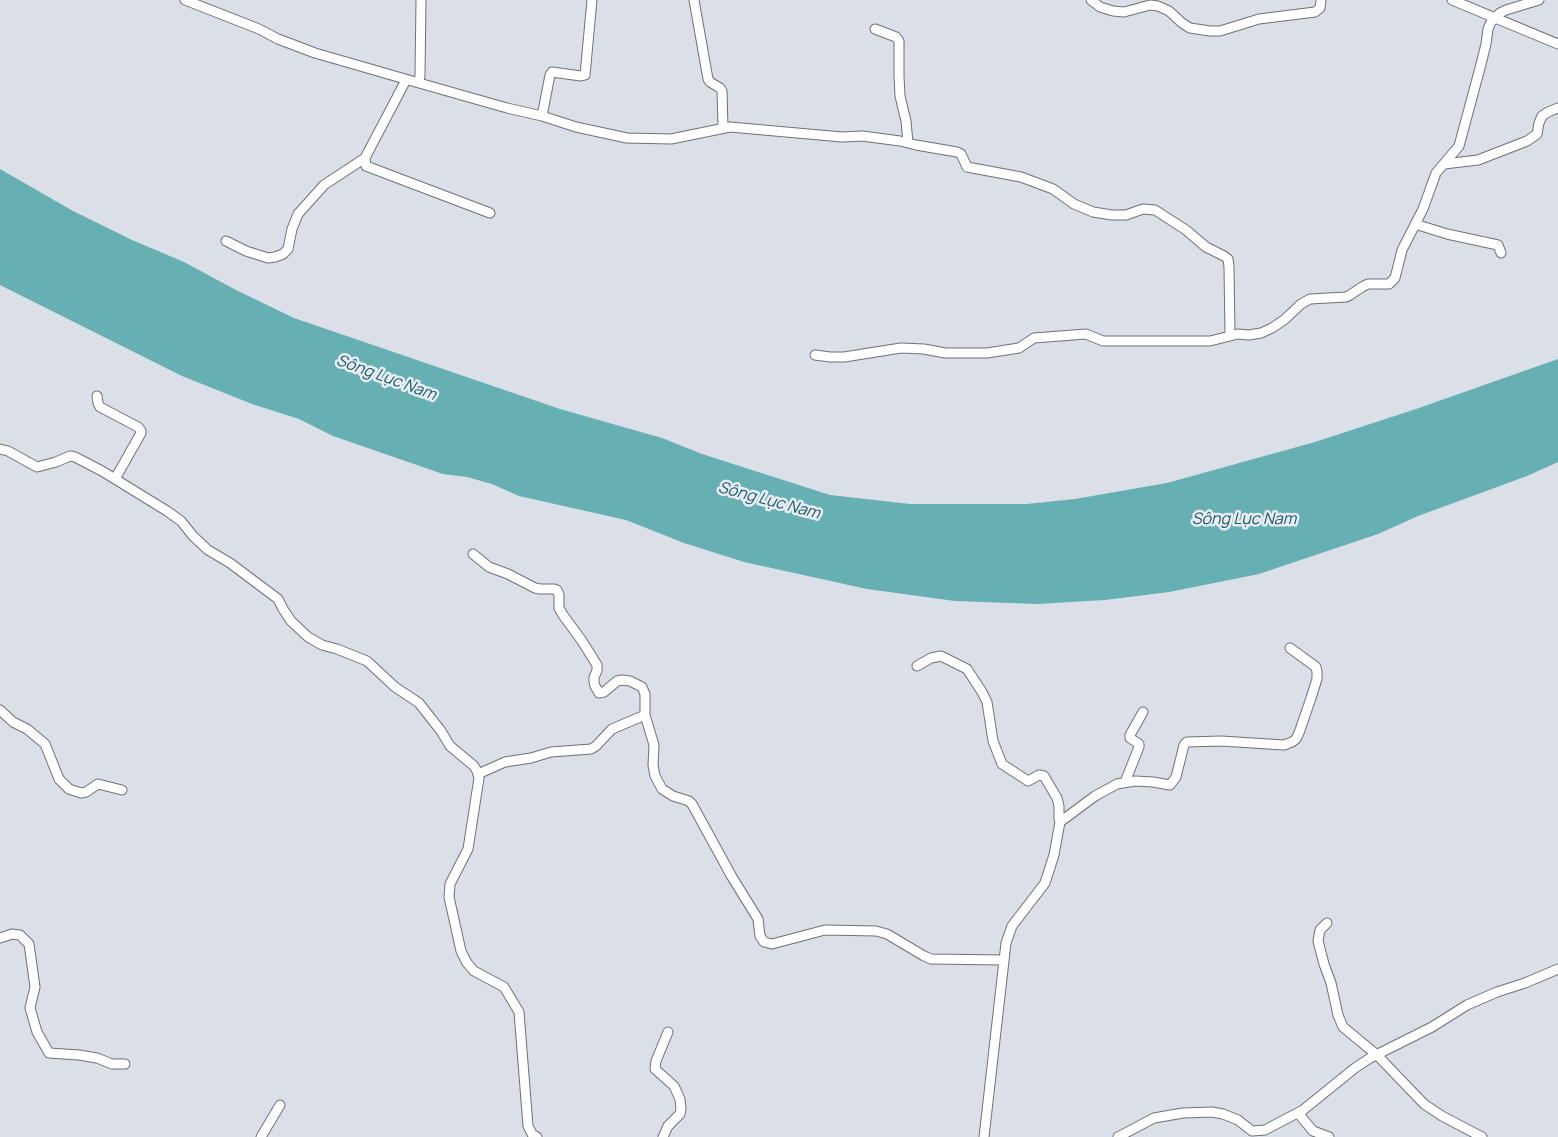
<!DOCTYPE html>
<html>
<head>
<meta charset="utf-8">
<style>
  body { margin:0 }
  canvas { display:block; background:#dadfe8 }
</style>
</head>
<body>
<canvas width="1558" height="1137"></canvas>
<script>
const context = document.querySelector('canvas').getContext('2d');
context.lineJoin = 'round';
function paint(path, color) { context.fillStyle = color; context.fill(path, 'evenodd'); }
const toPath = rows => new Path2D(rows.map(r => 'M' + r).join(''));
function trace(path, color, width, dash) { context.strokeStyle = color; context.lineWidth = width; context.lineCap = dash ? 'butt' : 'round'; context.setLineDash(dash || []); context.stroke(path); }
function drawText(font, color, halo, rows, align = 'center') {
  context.font = font + ' Manrope,sans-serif'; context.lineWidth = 5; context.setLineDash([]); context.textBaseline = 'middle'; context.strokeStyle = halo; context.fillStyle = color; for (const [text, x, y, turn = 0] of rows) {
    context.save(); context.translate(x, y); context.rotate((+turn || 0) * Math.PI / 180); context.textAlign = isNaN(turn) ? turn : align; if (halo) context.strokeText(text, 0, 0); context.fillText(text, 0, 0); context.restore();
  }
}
paint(toPath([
  [0,169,73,211,132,240,184,262,236,290,294,318,560,409,662,438,702,454,830,495,910,504,1027,504,1075,499,1167,483,1315,442,1416,409,1558,359,1558,462,1527,476,1418,516,1378,534,1259,574,1169,592,1105,600,1037,604,955,601,867,589,744,562,684,543,626,520,519,496,492,484,467,477,443,474,333,436,299,419,252,404,182,376,0,285]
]), '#66b0b3');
const minor = toPath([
  [185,0,259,29,278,39,315,53,419,83,420,75,421,0],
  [694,0,708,79,710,82,720,88,722,91,723,128],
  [1091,0,1100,7,1113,11,1124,12,1150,5,1158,6,1169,11,1182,23,1190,28,1210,31,1220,31,1259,19,1315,12,1320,8,1321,0],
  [1452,0,1558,44],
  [875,29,896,37,899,41,899,76,900,96,906,121,908,143],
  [419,83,507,108,542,116,576,127,627,138,671,139,730,127,842,137,862,136,900,141,916,145,957,152,961,154,967,167,1021,177,1053,189,1074,204,1093,212,1112,215,1126,215,1143,209,1155,210,1186,230,1206,247,1224,256,1228,259,1229,267,1230,336],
  [542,116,550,75,552,72,581,76,585,75,592,0],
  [365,158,366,166,490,213],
  [1444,164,1478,160,1527,141,1537,134,1539,123,1542,116,1548,112,1558,108],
  [1415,224,1447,234,1498,245,1501,253],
  [226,241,246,251,268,258,275,257,283,254,288,249,292,229,298,214,324,185,365,158,406,80],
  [815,355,830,357,844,357,901,348,924,349,945,353,987,353,1019,348,1034,338,1086,334,1103,341,1210,341,1238,334,1249,335,1261,333,1272,328,1284,320,1301,304,1310,299,1346,297,1350,295,1362,287,1368,284,1389,284,1395,278,1402,250,1423,209,1436,173,1459,146,1480,68,1486,44,1488,29,1491,22,1500,13,1506,10,1539,0],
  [97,396,98,403,100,407,138,427,141,431,141,433,115,479],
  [0,449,8,451,37,467,56,462,70,456,75,457,102,471,167,511,181,521,193,536,208,550,230,563,278,599,283,609,291,621,308,637,322,645,337,649,367,661,395,687,419,703,441,731,450,746,474,766,477,771,479,778,468,849,450,884,449,897,461,951,467,963,474,971,504,987,519,1012,528,1126,532,1134,537,1137],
  [473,554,489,567,508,574,535,588,540,589,554,589,557,590,559,595,559,608,563,615,582,641,597,665,597,671,594,677,594,682,595,686,599,693,604,692,617,681,622,680,630,681,642,687,645,694,645,715,654,745,653,765,655,776,662,789,673,796,689,801,692,804,732,877,758,919,760,936,764,942,772,944,825,930,876,931,887,934,924,956,931,959,1004,960],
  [917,666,931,658,941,656,967,669,982,692,987,702,993,741,1002,764,1028,781,1039,775,1044,776,1057,798,1059,806,1059,819,1060,822],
  [0,710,13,722,27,729,45,744,59,779,69,789,81,793,86,792,98,784,122,790],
  [478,774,505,762,531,758,551,752,591,749,596,746,612,729,645,715],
  [1125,782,1139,747,1139,744,1130,738,1130,735,1143,712],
  [1327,923,1320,930,1318,941,1324,964,1331,983,1338,1015,1343,1027,1377,1055,1424,1104,1442,1116,1482,1137],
  [0,938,12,934,20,935,29,944,35,987,30,1008,37,1032,49,1053,79,1055,97,1058,112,1064,125,1064],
  [1298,1113,1313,1131,1329,1137],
  [261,1137,280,1105],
  [663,1137,668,1126,680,1114,681,1109,680,1099,674,1086,655,1069,656,1061,668,1032],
  [984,1137,1006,943,1012,926,1045,883,1054,855,1060,822,1095,796,1117,784,1135,781,1153,782,1170,785,1176,777,1184,745,1187,742,1221,741,1284,745,1292,742,1296,739,1299,733,1311,698,1317,679,1317,672,1316,667,1290,648],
  [1118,1137,1154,1118,1183,1113,1212,1112,1223,1114,1238,1120,1252,1131,1265,1130,1303,1110,1355,1068,1370,1058,1432,1027,1467,1005,1497,992,1525,983,1558,969]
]);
trace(minor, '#6d717a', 11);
trace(minor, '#fff', 9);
drawText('italic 16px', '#1d5c5f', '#e7ecf6', [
  ["Sông Lục Nam",386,378,20],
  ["Sông Lục Nam",769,501,15],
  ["Sông Lục Nam",1244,520]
]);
</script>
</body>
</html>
